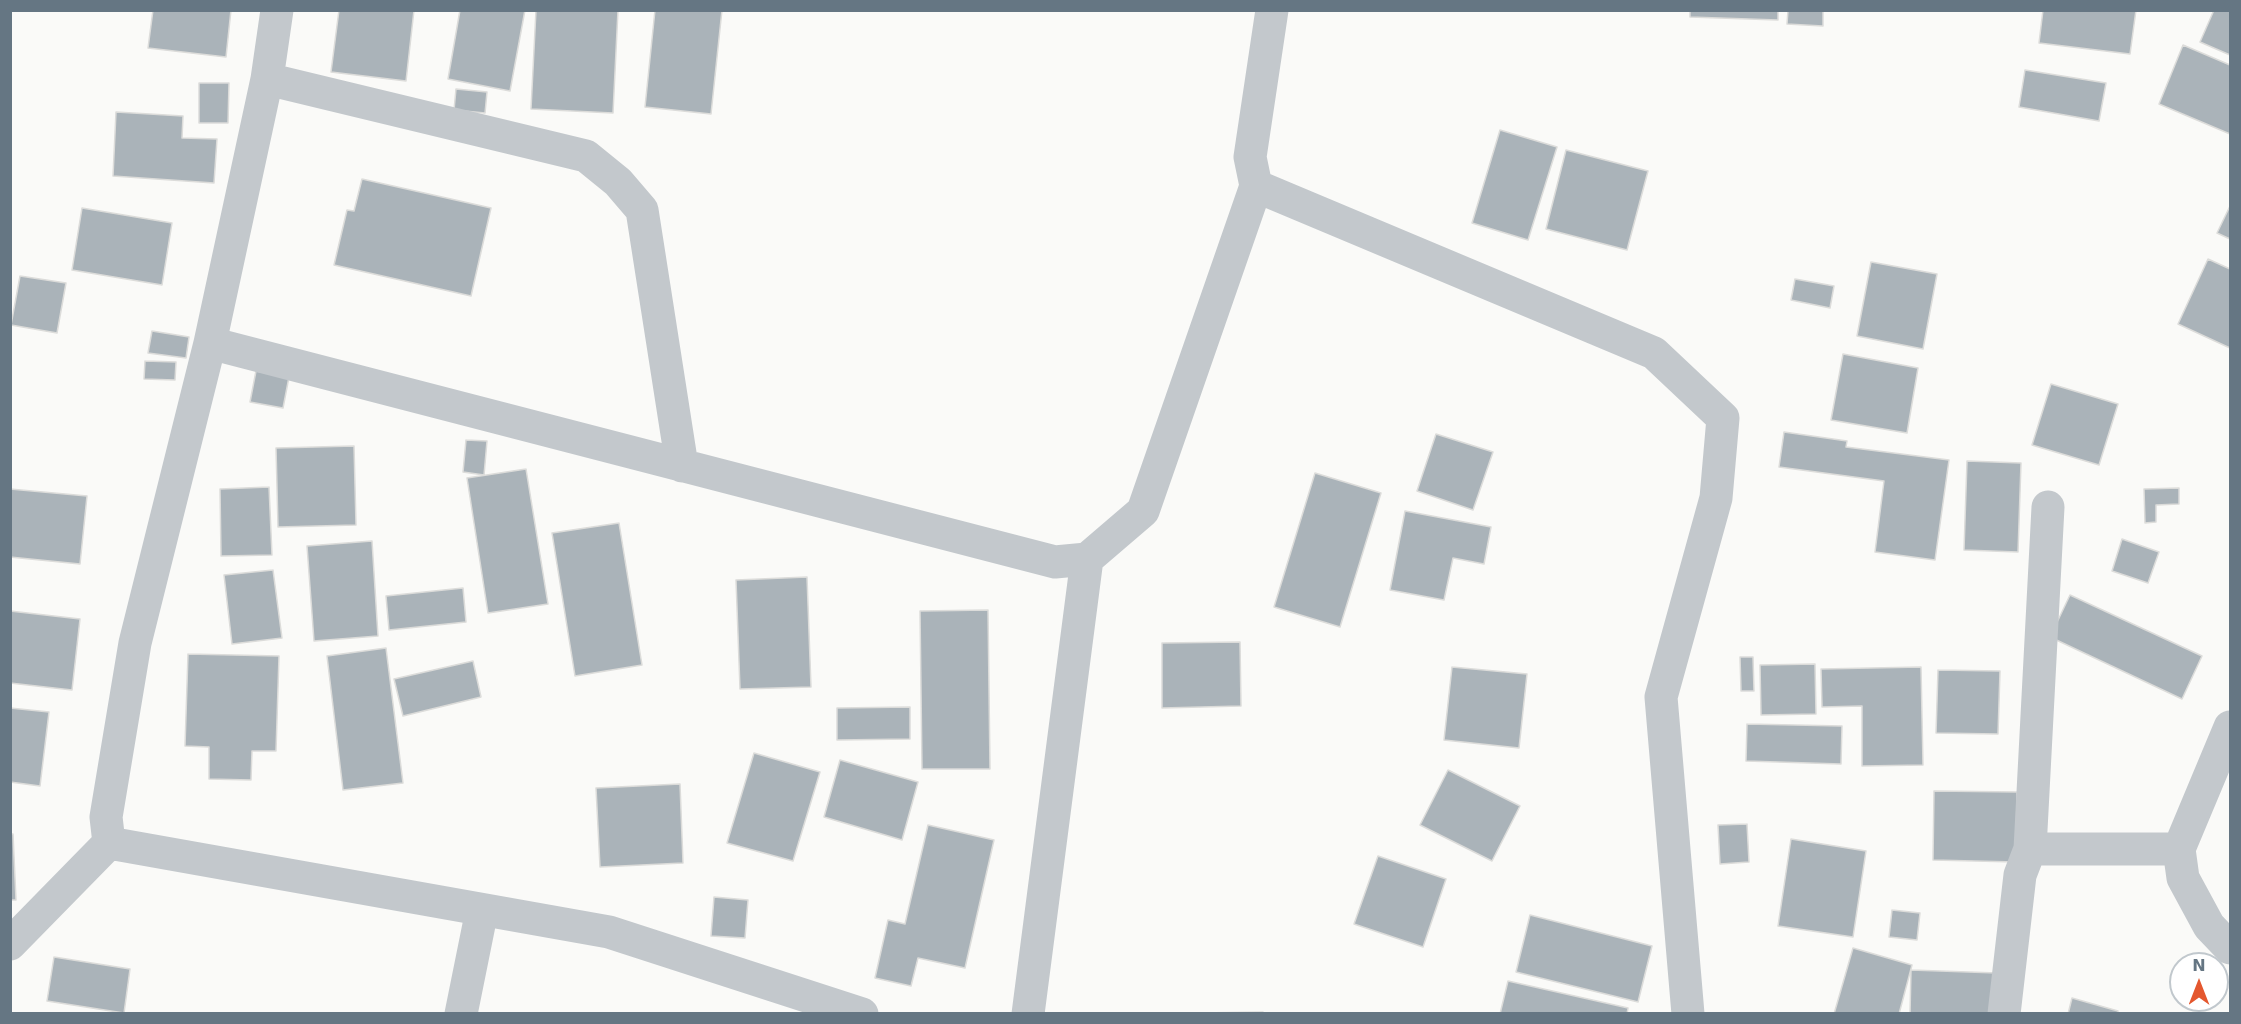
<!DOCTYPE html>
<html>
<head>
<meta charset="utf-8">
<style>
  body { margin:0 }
  #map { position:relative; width:2241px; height:1024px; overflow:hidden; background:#fafaf8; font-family:"DejaVu Sans",sans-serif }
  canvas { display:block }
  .frame { position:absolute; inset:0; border:12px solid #657683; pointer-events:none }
  .north { position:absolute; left:2169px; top:952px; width:60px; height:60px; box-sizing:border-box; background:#fff; border:2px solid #c1c8cd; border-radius:50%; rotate:0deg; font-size:16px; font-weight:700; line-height:24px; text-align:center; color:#657683 }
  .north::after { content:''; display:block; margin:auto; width:21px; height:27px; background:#e4572e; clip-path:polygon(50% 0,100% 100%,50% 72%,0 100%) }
</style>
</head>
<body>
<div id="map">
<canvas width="2241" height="1024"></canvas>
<div class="frame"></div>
<div class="north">N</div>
</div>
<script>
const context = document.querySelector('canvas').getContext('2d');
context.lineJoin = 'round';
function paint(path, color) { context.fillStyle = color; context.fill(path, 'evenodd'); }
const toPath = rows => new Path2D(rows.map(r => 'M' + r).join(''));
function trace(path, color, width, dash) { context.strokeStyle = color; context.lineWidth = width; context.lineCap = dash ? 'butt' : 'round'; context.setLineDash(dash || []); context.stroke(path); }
const building = toPath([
  [153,10,231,10,226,57,148,48,153,10],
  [339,10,414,10,406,81,331,72,339,10],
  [460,10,525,10,510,91,448,79,460,10],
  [536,10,618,10,613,113,531,109,536,10],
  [655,10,722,10,711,114,645,107,655,10],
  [1690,10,1778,10,1778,20,1690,17,1690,10],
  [1788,10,1823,10,1823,26,1787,24,1788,10],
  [2043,10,2136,10,2130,54,2039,43,2043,10],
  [2214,10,2230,10,2230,55,2200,42,2214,10],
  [2183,45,2230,65,2230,134,2159,104,2183,45],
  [2025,70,2106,83,2099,121,2019,107,2025,70],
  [199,83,229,83,228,123,199,123,199,83],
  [456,89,487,92,485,113,454,110,456,89],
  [116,112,183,116,182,138,217,139,214,183,113,176,116,112],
  [1500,130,1557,147,1528,240,1472,223,1500,130],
  [1566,150,1648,171,1627,250,1546,229,1566,150],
  [362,179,491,208,471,296,334,265,347,210,354,211,362,179],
  [2230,206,2230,239,2217,233,2230,206],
  [82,208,172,223,162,285,72,270,82,208],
  [2208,259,2230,269,2230,348,2178,324,2208,259],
  [1871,262,1937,274,1923,349,1857,336,1871,262],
  [20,276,66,283,57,333,11,325,20,276],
  [1795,279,1834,286,1830,308,1791,300,1795,279],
  [152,331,189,337,186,358,148,353,152,331],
  [1843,354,1918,368,1907,433,1831,420,1843,354],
  [145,361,176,362,175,380,144,379,145,361],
  [256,371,289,377,283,408,250,402,256,371],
  [2051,384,2118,404,2099,465,2032,445,2051,384],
  [1784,432,1847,441,1846,447,1949,460,1935,560,1875,552,1884,481,1779,467,1784,432],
  [1436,434,1493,452,1473,510,1417,491,1436,434],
  [466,440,487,441,484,475,463,472,466,440],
  [354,446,356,525,278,527,276,448,354,446],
  [1967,461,2021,463,2018,552,1964,550,1967,461],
  [526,469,548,604,488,613,467,478,526,469],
  [1315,473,1381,493,1340,627,1274,607,1315,473],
  [269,487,272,555,221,556,220,489,269,487],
  [2179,488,2179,504,2156,505,2156,522,2145,523,2144,489,2179,488],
  [10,489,87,496,80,564,10,557,10,489],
  [1405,511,1491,527,1484,564,1453,558,1444,600,1390,590,1405,511],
  [619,523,642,665,575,676,552,533,619,523],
  [2122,539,2159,552,2148,583,2112,571,2122,539],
  [372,541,378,636,314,641,307,546,372,541],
  [273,570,282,638,232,644,224,575,273,570],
  [807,577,811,687,740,689,736,580,807,577],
  [463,588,466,622,389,630,386,596,463,588],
  [2070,595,2202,656,2182,699,2050,637,2070,595],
  [988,610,990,769,922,769,920,611,988,610],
  [10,611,80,619,72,690,10,683,10,611],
  [1240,642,1241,706,1162,708,1162,643,1240,642],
  [386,648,403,783,343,790,327,656,386,648],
  [188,654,279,656,276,751,252,751,251,780,209,779,209,747,185,746,188,654],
  [1740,657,1753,657,1754,691,1741,691,1740,657],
  [473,661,481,697,403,716,394,679,473,661],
  [1815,664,1816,714,1761,715,1760,665,1815,664],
  [1452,667,1527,674,1519,748,1444,740,1452,667],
  [1921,667,1923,765,1862,766,1862,706,1822,707,1821,669,1921,667],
  [1938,670,2000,671,1998,734,1936,733,1938,670],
  [910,707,910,739,837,740,837,708,910,707],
  [10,708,49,712,40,786,10,782,10,708],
  [1747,724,1842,726,1841,764,1746,761,1747,724],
  [754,753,820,772,793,861,727,843,754,753],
  [840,760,918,782,902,840,824,817,840,760],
  [1448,770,1520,806,1492,861,1420,825,1448,770],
  [680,784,683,863,600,867,596,788,680,784],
  [1934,791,2017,792,2016,862,1933,860,1934,791],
  [1747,824,1749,862,1720,864,1718,825,1747,824],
  [928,825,994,840,965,968,918,958,911,986,875,978,888,920,905,924,928,825],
  [10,834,13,834,16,900,10,900,10,834],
  [1791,839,1866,851,1853,937,1778,926,1791,839],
  [1378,856,1446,879,1423,947,1354,924,1378,856],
  [714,897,748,900,745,938,711,936,714,897],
  [1892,910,1920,913,1917,940,1889,937,1892,910],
  [1530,915,1652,946,1638,1002,1516,972,1530,915],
  [1853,948,1912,965,1899,1014,1834,1014,1853,948],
  [54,957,130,969,124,1013,47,1001,54,957],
  [1911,970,1997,973,1996,1014,1910,1014,1911,970],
  [1508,981,1628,1008,1627,1014,1500,1014,1508,981],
  [2072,998,2118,1011,2117,1014,2068,1014,2072,998],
  [1263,1012,1263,1014,1199,1014,1199,1013,1263,1012]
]);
paint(building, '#aab3b9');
trace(building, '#dcdcda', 1.5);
trace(toPath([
  [267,79,586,156,618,182,642,210,682,466],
  [1256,186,1654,353,1723,418,1716,498,1661,697,1688,1014],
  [210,343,1055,562,1087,559,1143,511,1256,186,1250,157,1272,10],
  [2230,727,2179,849,2183,878,2209,926,2230,948],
  [109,843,106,817,135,643,210,343,267,79,277,10],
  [109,843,609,932,862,1014],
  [2030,849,2048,507],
  [10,944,109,843],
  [461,1014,482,910],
  [1028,1014,1087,559],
  [2004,1014,2020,875,2030,849,2179,849]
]), '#c3c8cc', 33);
</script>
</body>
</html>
